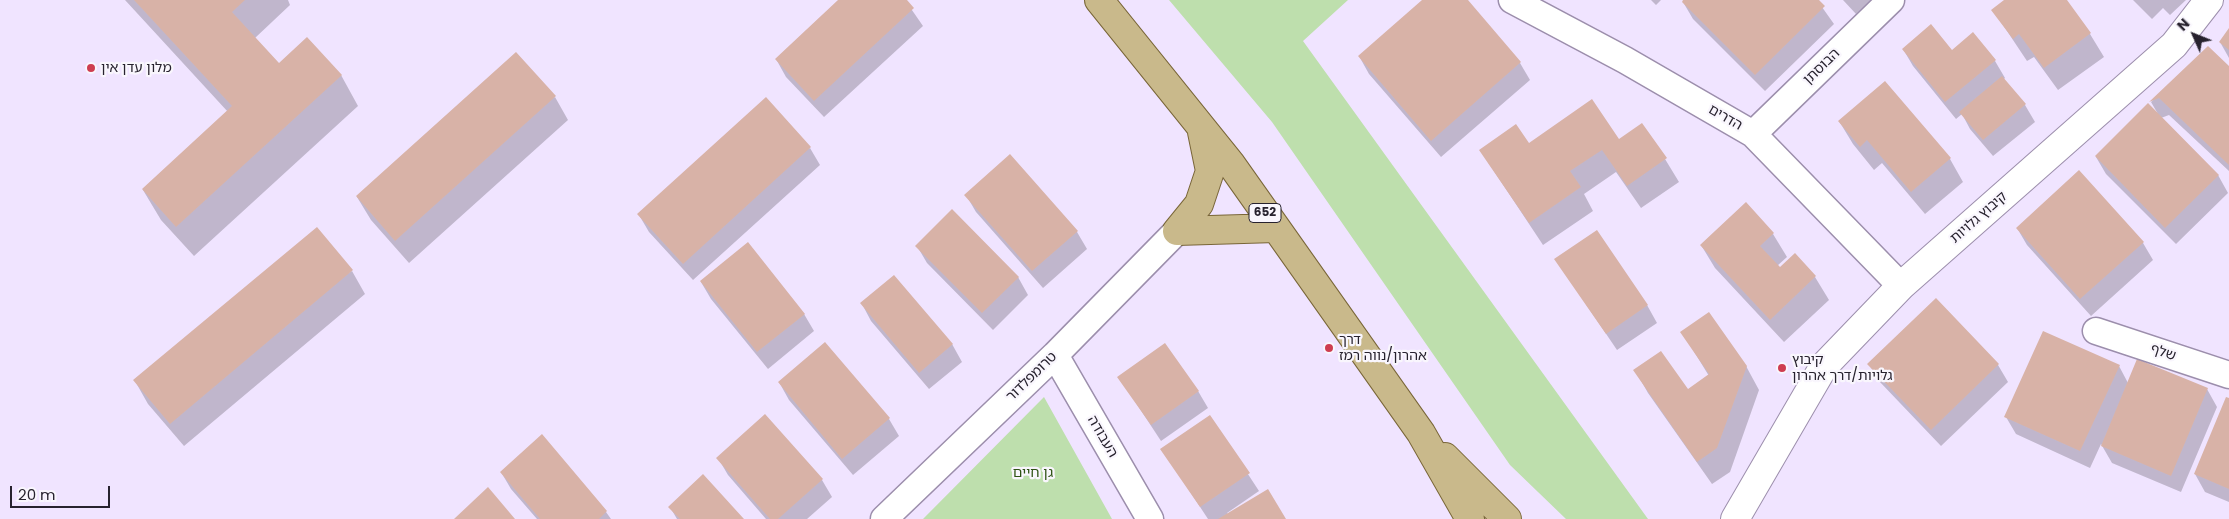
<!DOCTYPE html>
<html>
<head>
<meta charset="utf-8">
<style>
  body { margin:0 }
  #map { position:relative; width:2229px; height:519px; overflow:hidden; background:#f0e4ff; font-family:Poppins,sans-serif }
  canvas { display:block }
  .north { position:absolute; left:2169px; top:10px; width:50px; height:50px; -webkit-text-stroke:4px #f9f6fd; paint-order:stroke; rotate:314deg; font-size:14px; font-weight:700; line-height:20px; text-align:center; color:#27222e }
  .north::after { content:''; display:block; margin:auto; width:18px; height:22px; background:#27222e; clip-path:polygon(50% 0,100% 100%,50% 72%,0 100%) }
  .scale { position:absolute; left:10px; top:486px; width:100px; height:22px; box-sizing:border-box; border:2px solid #27222e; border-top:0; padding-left:6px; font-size:15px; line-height:18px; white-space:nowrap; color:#27222e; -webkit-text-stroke:4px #f9f6fd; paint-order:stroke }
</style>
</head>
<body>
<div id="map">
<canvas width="2229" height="519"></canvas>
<div class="north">N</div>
<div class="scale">20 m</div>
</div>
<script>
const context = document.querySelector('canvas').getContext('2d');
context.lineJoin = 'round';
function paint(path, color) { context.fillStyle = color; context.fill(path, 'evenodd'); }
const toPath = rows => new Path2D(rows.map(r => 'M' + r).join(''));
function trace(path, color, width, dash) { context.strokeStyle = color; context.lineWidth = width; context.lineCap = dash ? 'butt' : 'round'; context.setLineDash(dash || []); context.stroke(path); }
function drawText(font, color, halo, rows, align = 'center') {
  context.font = font + ' Poppins,"Noto Sans Hebrew",sans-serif'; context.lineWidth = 4.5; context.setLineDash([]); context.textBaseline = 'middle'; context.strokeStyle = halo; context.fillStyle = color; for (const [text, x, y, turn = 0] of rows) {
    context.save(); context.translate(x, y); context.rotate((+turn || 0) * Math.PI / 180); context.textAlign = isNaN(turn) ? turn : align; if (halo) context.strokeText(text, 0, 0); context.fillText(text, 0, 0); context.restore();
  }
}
paint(toPath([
  [1169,0,1348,0,1303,41,1648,519,1566,519,1510,465,1272,122],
  [1044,397,1112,519,923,519]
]), '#bedfad');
paint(toPath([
  [125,0,288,0,290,5,255,38,279,65,341,75,358,106,194,256,161,220,143,190,228,112],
  [840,0,905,0,923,26,824,117,786,77,776,59],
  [1424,0,1466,0,1520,63,1530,80,1441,157,1369,74,1359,56],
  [1651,0,1661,0,1656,5],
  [1685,0,1817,0,1834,24,1765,91,1693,19,1683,2],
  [1843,0,1871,0,1856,14],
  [2006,0,2065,0,2090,34,2104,57,2058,90,2034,57,2027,61,1993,10],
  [2133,0,2186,0,2170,15,2163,8,2152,19],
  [2229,30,2229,58,2220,42],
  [1973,34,1995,61,2005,78,2003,80,2025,105,2035,122,1993,156,1970,129,1962,114,1956,119,1913,66,1903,49,1952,51],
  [2208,48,2229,68,2229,171,2169,115,2161,118,2218,175,2228,193,2176,244,2106,174,2096,157,2158,114,2151,102],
  [1885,83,1950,159,1963,182,1925,214,1882,163,1874,170,1853,144,1839,121],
  [555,97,568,120,409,263,371,220,357,197],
  [1618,141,1665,159,1679,182,1641,208,1616,172,1584,194,1593,211,1543,245,1480,150,1529,145],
  [810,148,820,165,693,280,649,232,639,215],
  [966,195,1077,232,1087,249,1043,288,976,212],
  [2017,228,2143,243,2153,260,2091,316,2027,245],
  [1773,234,1787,257,1777,266,1780,269,1795,255,1815,277,1829,300,1784,342,1715,268,1701,245],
  [917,246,1018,277,1028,295,993,330,927,263],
  [1556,260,1647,305,1657,323,1617,350],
  [352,271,365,294,184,446,148,404,135,381],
  [701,282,804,314,814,331,768,369,711,299],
  [1936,300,1998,365,2008,382,1941,446,1879,381,1869,364],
  [862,304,952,344,962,362,929,389,871,321],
  [1682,332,1746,366,1759,390,1730,472,1712,484,1648,393,1635,370,1687,391,1709,376],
  [825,344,889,419,899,436,853,475,789,400,779,382],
  [2119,366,2128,383,2207,389,2217,407,2181,492,2112,463,2101,444,2090,468,2016,434,2006,417],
  [1119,377,1198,391,1208,408,1161,441],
  [2229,399,2229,502,2205,492,2195,474],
  [1210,416,1259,491,1227,513,1228,514,1284,519,1208,519,1162,449],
  [542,435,606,512,611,519,537,519,511,489,501,472],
  [718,458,822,480,832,497,807,519,766,519,728,475],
  [670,507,743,519,677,519]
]), '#0003');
paint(toPath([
  [134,0,245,0,232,12,279,63,307,37,342,75,176,227,142,189,232,106],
  [838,0,907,0,914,8,814,101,775,59],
  [1422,0,1468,0,1521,62,1431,141,1358,56],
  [1683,0,1819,0,1825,6,1755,75,1682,2],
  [2004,0,2067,0,2091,33,2044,68,2019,34,2013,39,1991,10],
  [1931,24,1952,50,1973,32,1996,60,1945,102,1902,49],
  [2229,28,2229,50,2219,42],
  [2208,46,2229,66,2229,165,2159,98,2149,102],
  [516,52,556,96,395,241,356,196],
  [2002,76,2026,104,1983,140,1959,112],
  [1885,81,1951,158,1911,192,1867,140,1860,147,1838,121],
  [766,97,811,147,683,264,637,214],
  [1592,99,1619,139,1642,123,1667,158,1627,186,1602,150,1570,171,1581,187,1529,223,1479,150,1516,124,1529,143],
  [2148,103,2219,175,2165,228,2095,156],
  [1010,154,1078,231,1032,271,964,195],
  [2079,170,2144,242,2080,299,2016,228],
  [1746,202,1774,233,1760,246,1780,267,1795,253,1816,276,1770,320,1700,245],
  [952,209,1019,277,982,313,915,246],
  [317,227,353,270,170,424,133,380],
  [1597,230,1648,305,1606,334,1554,259],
  [748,242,805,314,757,352,700,281],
  [894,275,953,344,919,373,860,303],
  [1936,298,1999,364,1931,430,1867,364],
  [1709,312,1747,366,1717,448,1697,462,1633,370,1661,351,1688,389,1709,374,1680,332],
  [2043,331,2120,365,2080,451,2004,417],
  [825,342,890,418,842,459,778,382],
  [1165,343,1199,391,1151,425,1117,377],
  [2137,359,2208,388,2171,476,2101,446],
  [2226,397,2229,398,2229,489,2194,474],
  [765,414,823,479,778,519,770,519,716,458],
  [1210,415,1250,473,1200,507,1160,449],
  [542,434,607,511,599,519,540,519,500,472],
  [703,474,744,519,680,519,668,507],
  [488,487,515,519,454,519],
  [1268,489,1286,519,1218,519]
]), '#d8b2a7');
const minor = toPath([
  [1512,0,1625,60,1753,134,1901,286],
  [1753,134,1891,0],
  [2096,331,2229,375],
  [1055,355,1150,519],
  [884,519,1055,355,1177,231]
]);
const tertiary = toPath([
  [1735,519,1824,366,1901,286,2174,45,2209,0]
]);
const primary = toPath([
  [1099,0,1231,164,1421,433,1470,519],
  [1177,231,1199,204,1210,171,1202,132],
  [1177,231,1276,228],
  [1445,457,1507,519]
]);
trace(minor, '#9c8eac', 29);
trace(tertiary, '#9c8eac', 30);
trace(primary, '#796638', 30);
trace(minor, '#fff', 26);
trace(tertiary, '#fff', 28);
trace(primary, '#c9b98b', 28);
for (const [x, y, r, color] of [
  [91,68,5,"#ce3d50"],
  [1329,348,5,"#ce3d50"],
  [1782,368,5,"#ce3d50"]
]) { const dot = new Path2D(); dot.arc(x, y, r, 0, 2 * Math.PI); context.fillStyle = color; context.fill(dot); trace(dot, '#f9f6fd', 2); }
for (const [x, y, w] of [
  [1265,213,32]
]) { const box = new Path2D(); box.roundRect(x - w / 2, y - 9.5, w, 19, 4); context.fillStyle = '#f9f6fd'; context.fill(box); trace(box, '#27222e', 1); }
drawText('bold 12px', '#27222e', null, [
  ["652",1265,213]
]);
drawText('14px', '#27222e', '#f9f6fd', [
  ["הבוסתן",1822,67,-44],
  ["הדרים",1725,118,30],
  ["קיבוץ גלויות",1979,218,-41],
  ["שלף",2163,353,18],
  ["טרומפלדור",1032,377,-44],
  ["העבודה",1102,437,60]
]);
drawText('14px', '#27222e', '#f9f6fd', [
  ["מלון עדן אין",101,68],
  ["דרך",1339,340],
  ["אהרון/נווה רמז",1339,356],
  ["קיבוץ",1792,360],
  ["גלויות/דרך אהרון",1792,376]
], 'left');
drawText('14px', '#2e5313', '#f9f6fd', [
  ["גן חיים",1033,473]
]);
</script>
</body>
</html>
